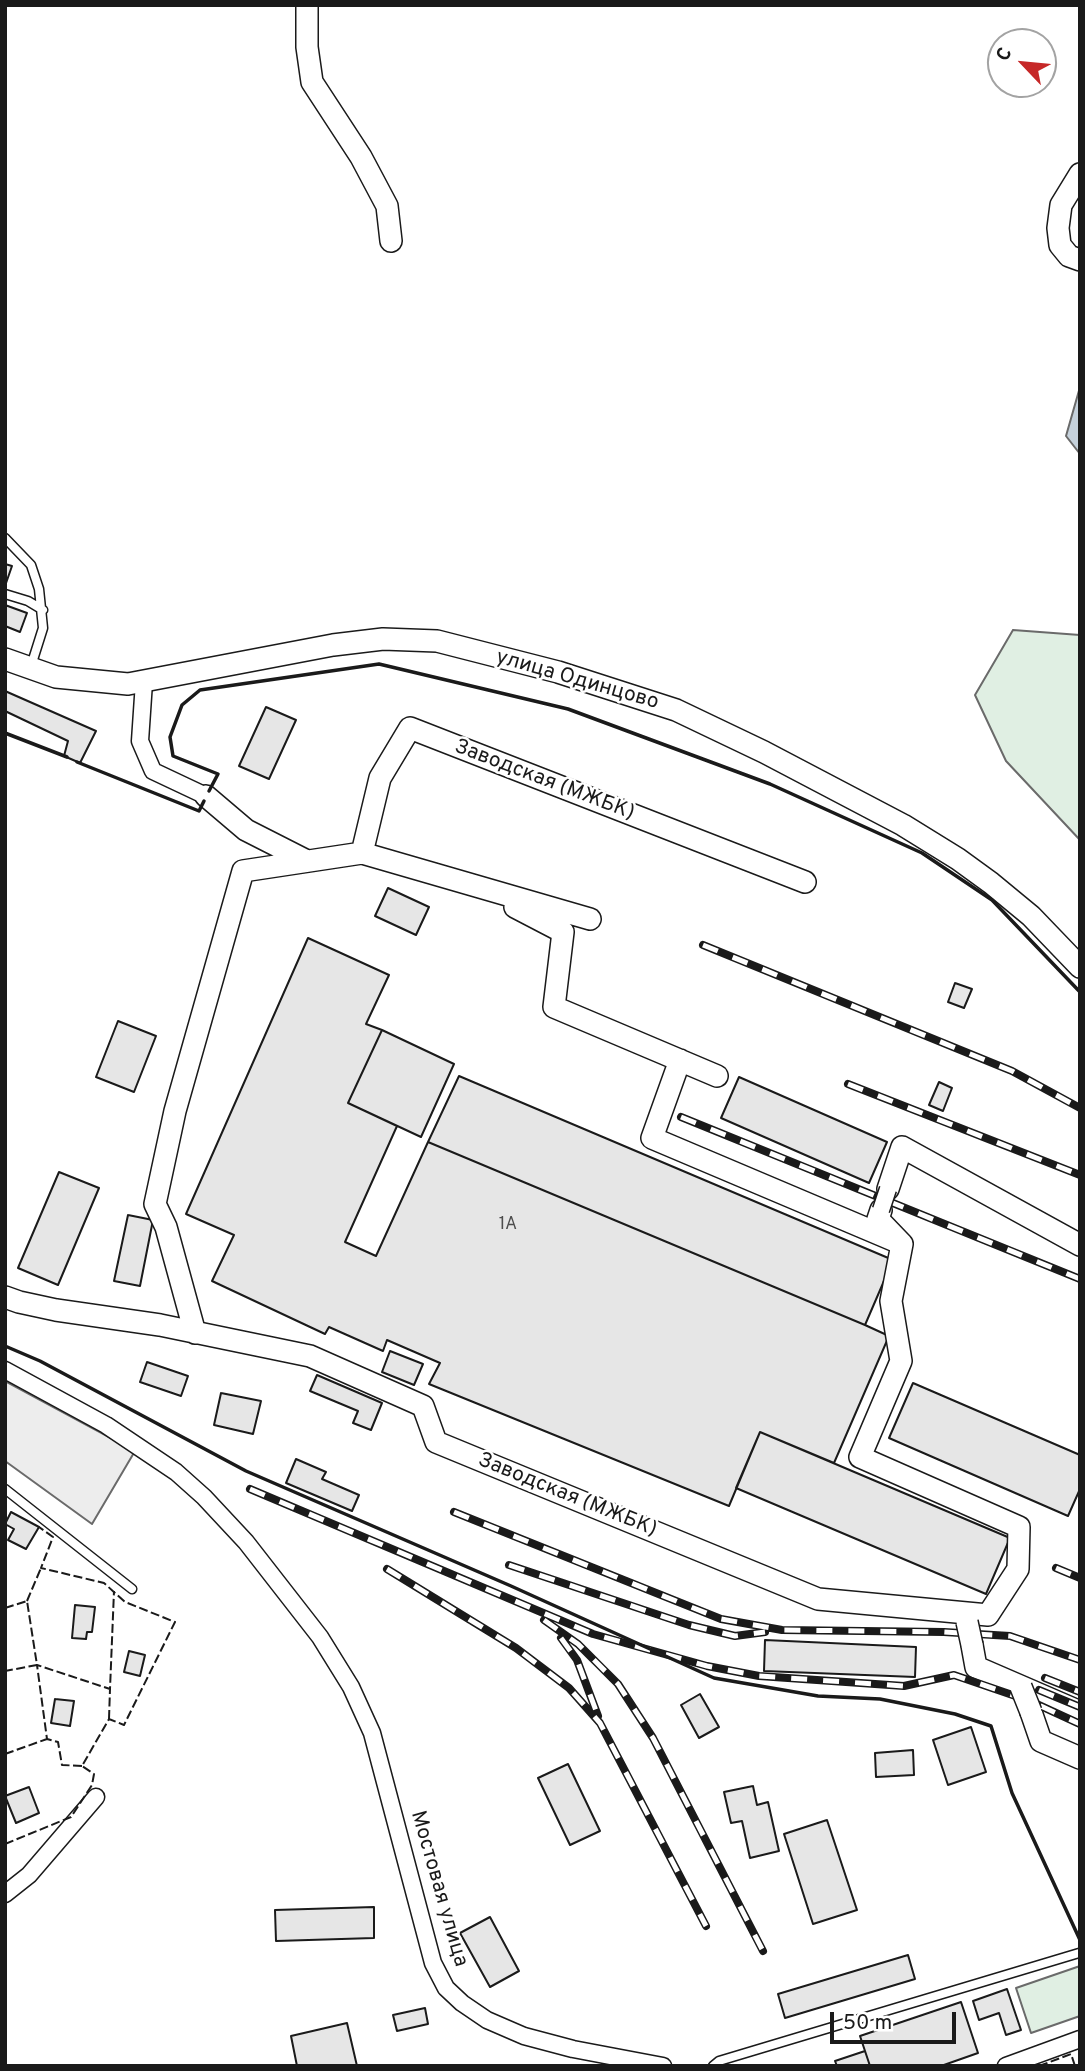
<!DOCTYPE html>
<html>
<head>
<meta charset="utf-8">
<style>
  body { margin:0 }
  #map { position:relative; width:1085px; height:2071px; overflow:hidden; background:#fff; font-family:Overpass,sans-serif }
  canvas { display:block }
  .frame { position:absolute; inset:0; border:7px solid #1a1a1a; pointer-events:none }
  .north { position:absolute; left:987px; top:28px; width:70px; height:70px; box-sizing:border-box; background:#fff; border:2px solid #a3a3a3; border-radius:50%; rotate:296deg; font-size:19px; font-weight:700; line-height:28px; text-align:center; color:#1a1a1a }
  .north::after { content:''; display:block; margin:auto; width:24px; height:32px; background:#c62828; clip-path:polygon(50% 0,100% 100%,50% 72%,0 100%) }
  .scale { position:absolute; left:830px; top:2012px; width:126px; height:32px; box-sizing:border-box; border:4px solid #1a1a1a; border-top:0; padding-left:9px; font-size:21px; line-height:24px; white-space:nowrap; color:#1a1a1a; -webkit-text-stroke:5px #fff; paint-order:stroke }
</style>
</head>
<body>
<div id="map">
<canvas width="1085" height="2071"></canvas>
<div class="frame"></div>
<div class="north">С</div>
<div class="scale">50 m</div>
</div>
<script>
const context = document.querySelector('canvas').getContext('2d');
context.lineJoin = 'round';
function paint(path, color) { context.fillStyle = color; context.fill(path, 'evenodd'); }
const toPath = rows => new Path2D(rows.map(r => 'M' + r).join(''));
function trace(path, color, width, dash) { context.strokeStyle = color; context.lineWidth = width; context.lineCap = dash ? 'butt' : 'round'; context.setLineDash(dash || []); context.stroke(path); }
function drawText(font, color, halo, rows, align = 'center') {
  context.font = font + ' Overpass,sans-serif'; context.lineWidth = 5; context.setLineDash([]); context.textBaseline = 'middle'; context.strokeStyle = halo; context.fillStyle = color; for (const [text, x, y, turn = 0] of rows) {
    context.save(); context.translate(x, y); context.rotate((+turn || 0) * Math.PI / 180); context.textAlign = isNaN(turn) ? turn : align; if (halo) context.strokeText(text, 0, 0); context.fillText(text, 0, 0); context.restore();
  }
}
const green = toPath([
  [1013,630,1080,635,1080,840,1006,761,975,695,1013,630],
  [1080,1966,1080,2016,1031,2033,1016,1988,1080,1966]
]);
paint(green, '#e0efe3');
trace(green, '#6a6a6a', 2);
const parking = toPath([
  [5,1381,135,1451,92,1524,5,1461,5,1381]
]);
paint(parking, '#ededed');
trace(parking, '#6a6a6a', 2);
const water = toPath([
  [1080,387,1080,454,1066,436,1080,387]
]);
paint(water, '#c6d2dc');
trace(water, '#6a6a6a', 2);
const building = toPath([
  [5,564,12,566,5,586,5,564],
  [5,605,27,613,20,632,5,626,5,605],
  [5,691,96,731,80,763,64,756,68,741,5,711,5,691],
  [266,707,296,720,269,779,239,766,266,707],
  [388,888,429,907,416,935,375,916,388,888],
  [308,938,389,975,366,1024,382,1030,348,1103,397,1126,345,1242,376,1256,428,1142,865,1325,889,1336,834,1463,760,1432,729,1506,429,1384,440,1363,387,1340,383,1351,329,1327,325,1334,212,1281,234,1235,186,1214,308,938],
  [955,983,972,989,964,1008,948,1002,955,983],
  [118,1021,156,1036,134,1092,96,1077,118,1021],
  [382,1030,454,1064,421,1137,348,1103,382,1030],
  [459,1076,893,1260,865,1325,428,1142,459,1076],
  [739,1077,887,1142,869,1183,721,1118,739,1077],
  [939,1082,952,1088,943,1111,929,1105,939,1082],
  [59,1172,99,1188,58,1285,18,1268,59,1172],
  [128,1215,153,1220,140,1286,114,1281,128,1215],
  [390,1351,423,1364,414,1385,382,1372,390,1351],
  [147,1362,188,1376,181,1396,140,1382,147,1362],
  [317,1375,382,1403,371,1430,353,1423,358,1411,310,1391,317,1375],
  [913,1383,1080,1455,1080,1489,1068,1516,889,1438,913,1383],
  [221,1393,261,1401,253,1434,214,1425,221,1393],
  [760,1432,1010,1538,986,1594,736,1488,760,1432],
  [296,1459,326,1472,322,1479,359,1495,352,1511,286,1483,296,1459],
  [11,1512,39,1527,26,1549,8,1540,14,1529,5,1524,11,1512],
  [75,1605,95,1607,92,1632,87,1632,86,1639,72,1638,75,1605],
  [765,1640,916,1647,915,1677,764,1671,765,1640],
  [129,1651,145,1655,140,1676,124,1672,129,1651],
  [700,1694,719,1727,699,1738,681,1705,700,1694],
  [55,1699,74,1701,70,1726,51,1723,55,1699],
  [971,1727,986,1772,948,1785,933,1740,971,1727],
  [913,1750,914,1775,876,1777,875,1753,913,1750],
  [568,1764,600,1831,570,1845,538,1778,568,1764],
  [753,1786,757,1805,768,1802,779,1851,750,1858,742,1821,731,1823,724,1792,753,1786],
  [29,1787,39,1813,16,1823,5,1796,29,1787],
  [827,1820,857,1910,813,1924,784,1834,827,1820],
  [374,1907,374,1938,276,1941,275,1910,374,1907],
  [490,1917,519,1971,490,1987,460,1933,490,1917],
  [908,1955,915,1979,785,2018,778,1994,908,1955],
  [1007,1989,1021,2030,1006,2035,999,2013,979,2020,973,2001,1007,1989],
  [961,2002,978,2053,941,2066,870,2066,860,2036,961,2002],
  [425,2008,428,2024,397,2031,393,2015,425,2008],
  [347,2023,357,2066,297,2066,291,2036,347,2023],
  [865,2051,870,2066,837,2066,835,2061,865,2051]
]);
paint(building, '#e6e6e6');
trace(building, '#1a1a1a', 2);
const lane = toPath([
  [5,538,31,565,39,589,43,628,31,666],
  [5,594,28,601,43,610],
  [5,1489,132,1589],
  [713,2066,719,2061,1079,1953]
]);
const street = toPath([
  [144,682,140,741,153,771,206,796],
  [5,1370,106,1425,176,1472,204,1497,246,1542,320,1637,351,1687,372,1733,433,1963,446,1988,462,2003,487,2020,524,2036,573,2049,663,2066],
  [5,1894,29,1875,96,1797],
  [1006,2066,1080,2039]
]);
const secondary = toPath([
  [307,5,307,47,312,82,361,157,387,206,391,241],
  [1080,174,1061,205,1058,228,1060,245,1069,256,1080,260],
  [5,659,56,677,128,684,333,645,383,639,437,641,558,672,676,710,764,752,903,825,958,859,991,883,1031,916,1080,967],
  [206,796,246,830,307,861],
  [362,853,380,778,410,728,805,882],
  [515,907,563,932,554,1007,717,1076],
  [680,1060,652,1138,893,1240],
  [888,1189,902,1147,1080,1245],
  [5,1297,19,1302,56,1310,160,1325,310,1356,423,1406,436,1442,818,1599,988,1615,1018,1569,1019,1527,860,1457,901,1361,891,1301,902,1244,878,1219,881,1210],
  [195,1333,166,1227,155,1204,175,1111,243,871,362,853,590,919],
  [972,1645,976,1667,1080,1712],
  [1031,1712,1041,1741,1080,1758]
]);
trace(lane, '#1a1a1a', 11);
trace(street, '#1a1a1a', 19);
trace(secondary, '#1a1a1a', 24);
trace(lane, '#fff', 8);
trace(street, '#fff', 16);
trace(secondary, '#fff', 21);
const rail = toPath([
  [703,945,1012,1071,1080,1108],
  [848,1084,1080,1175],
  [681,1117,1080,1279],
  [250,1489,593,1634,707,1666,759,1676,904,1686,954,1675,1030,1701,1080,1724],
  [454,1512,721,1619,782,1630,944,1632,1010,1636,1080,1660],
  [509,1565,689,1625,735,1636,765,1632],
  [1056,1568,1080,1578],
  [387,1569,516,1648,569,1688,600,1723,706,1926],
  [544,1620,578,1644,618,1684,653,1738,763,1951],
  [561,1638,577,1660,598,1716],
  [1045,1678,1080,1692],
  [1039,1690,1080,1707]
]);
trace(rail, '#1a1a1a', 8);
trace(rail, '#fff', 5, [16]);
const streetBridge = toPath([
  [881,1210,888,1189]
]);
const secondaryBridge = toPath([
  [967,1622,972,1645],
  [1021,1687,1031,1712]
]);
trace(streetBridge, '#1a1a1a', 19, []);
trace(secondaryBridge, '#1a1a1a', 24, []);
trace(streetBridge, '#fff', 16);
trace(secondaryBridge, '#fff', 21);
trace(toPath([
  [27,1601,41,1568],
  [5,1608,27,1601,37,1665,5,1671],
  [109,1719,110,1689],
  [5,1754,47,1739],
  [82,1766,62,1765,58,1742,47,1739,37,1665,110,1689,114,1591],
  [5,1844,71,1817,92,1785,94,1774,82,1766,109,1719,124,1725,175,1622,125,1602,104,1583,41,1568,53,1537,39,1527],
  [1039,2066,1071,2054,1075,2066]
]), '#1a1a1a', 2, [9, 3.5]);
trace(toPath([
  [5,733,67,757],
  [77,762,199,811,204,801],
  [209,791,218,774,173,756,170,737,182,705,200,690,379,664,568,709,770,784,922,853,992,900,1080,992],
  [5,1346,40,1361,246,1471,511,1586,714,1678,818,1696,880,1699,955,1714,991,1726,1012,1793,1080,1940]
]), '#1a1a1a', 3.5);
drawText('18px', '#4d4d4d', null, [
  ["1А",508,1225]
]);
drawText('21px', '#1a1a1a', '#fff', [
  ["улица Одинцово",577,681,16],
  ["Заводская (МЖБК)",544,781,21],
  ["Заводская (МЖБК)",567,1496,22],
  ["Мостовая улица",438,1889,74]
]);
</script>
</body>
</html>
